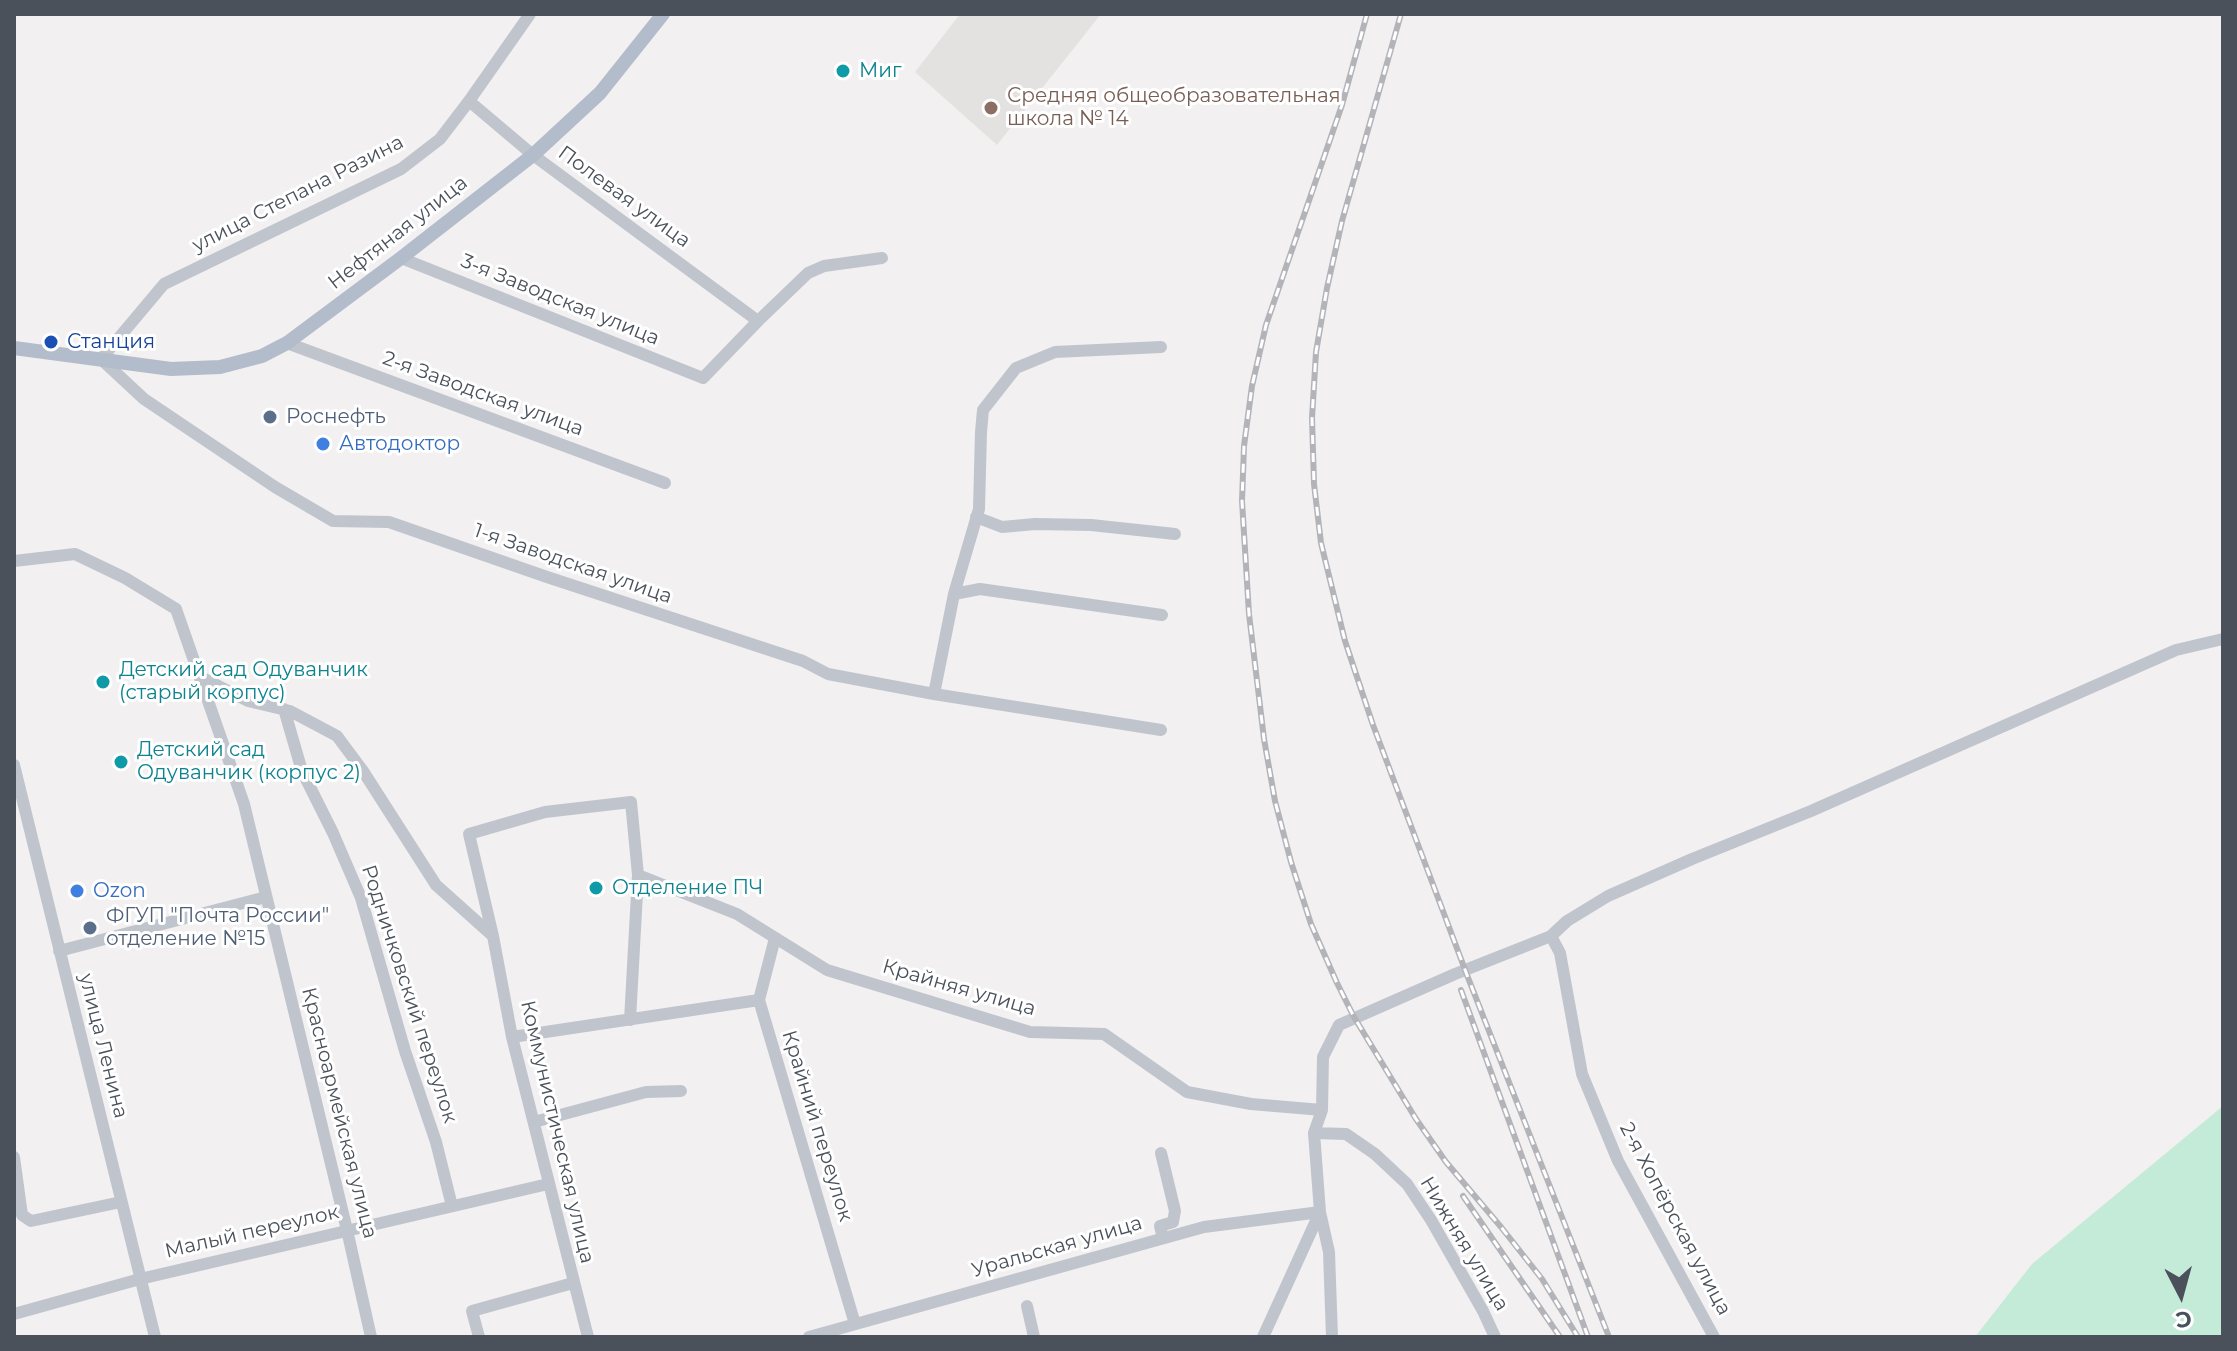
<!DOCTYPE html>
<html>
<head>
<meta charset="utf-8">
<style>
  body { margin:0 }
  #map { position:relative; width:2237px; height:1351px; overflow:hidden; background:#f2f0f0; font-family:Montserrat,sans-serif }
  canvas { display:block }
  .frame { position:absolute; inset:0; border:16px solid #4a515b; pointer-events:none }
  .north { position:absolute; left:2141px; top:1255px; width:80px; height:80px; -webkit-text-stroke:6px #fff; paint-order:stroke; rotate:174deg; font-size:22px; font-weight:700; line-height:32px; text-align:center; color:#4a515b }
  .north::after { content:''; display:block; margin:auto; width:28px; height:36px; background:#4a515b; clip-path:polygon(50% 0,100% 100%,50% 72%,0 100%) }
</style>
</head>
<body>
<div id="map">
<canvas width="2237" height="1351"></canvas>
<div class="frame"></div>
<div class="north">С</div>
</div>
<script>
const context = document.querySelector('canvas').getContext('2d');
context.lineJoin = 'round';
function paint(path, color) { context.fillStyle = color; context.fill(path, 'evenodd'); }
const toPath = rows => new Path2D(rows.map(r => 'M' + r).join(''));
function trace(path, color, width, dash) { context.strokeStyle = color; context.lineWidth = width; context.lineCap = dash ? 'butt' : 'round'; context.setLineDash(dash || []); context.stroke(path); }
function drawText(font, color, halo, rows, align = 'center') {
  context.font = font + ' Montserrat,sans-serif'; context.lineWidth = 6; context.setLineDash([]); context.textBaseline = 'middle'; context.strokeStyle = halo; context.fillStyle = color; for (const [text, x, y, turn = 0] of rows) {
    context.save(); context.translate(x, y); context.rotate((+turn || 0) * Math.PI / 180); context.textAlign = isNaN(turn) ? turn : align; if (halo) context.strokeText(text, 0, 0); context.fillText(text, 0, 0); context.restore();
  }
}
paint(toPath([
  [960,14,1101,14,997,145,915,72]
]), '#e3e2e1');
paint(toPath([
  [2223,1106,2223,1337,1975,1337,2032,1264]
]), '#c4ebd8');
trace(toPath([
  [530,14,469,101,440,139,401,169,164,284,101,359,144,399,275,487,333,521,389,522,547,577,803,661,828,674,934,694,1161,730],
  [469,101,533,155,758,321],
  [401,258,703,378,758,321,808,273,824,266,882,258],
  [287,343,665,483],
  [976,517,1002,527,1035,524,1091,525,1175,534],
  [14,561,75,554,125,578,176,609,244,804,347,1230,371,1337],
  [954,594,980,589,1162,615],
  [199,676,248,701,290,711,337,736,363,771,436,885,493,936],
  [934,694,954,594,979,509,981,432,983,410,1016,368,1055,352,1161,347],
  [284,709,302,771,333,833,361,898,405,1051,436,1142,452,1206],
  [14,765,155,1337],
  [638,875,737,914,827,970,1030,1032,1104,1034,1187,1092,1251,1104,1322,1110],
  [1551,936,1560,953,1582,1074,1618,1161,1714,1337],
  [775,938,759,1000,855,1324],
  [59,951,266,897],
  [512,1037,759,1000],
  [534,1122,646,1092,681,1091],
  [1314,1133,1346,1134,1375,1154,1407,1184,1431,1220,1483,1311,1495,1337],
  [1161,1153,1175,1211,1173,1222,1160,1226,1163,1238],
  [14,1157,22,1215,31,1221,121,1202],
  [1027,1306,1034,1337],
  [14,1314,140,1279,548,1184],
  [479,1337,472,1311,573,1283],
  [588,1337,512,1037,493,936,469,834,545,812,631,802,638,875,630,1020],
  [809,1337,1204,1227,1320,1212],
  [1263,1337,1320,1212],
  [1332,1337,1329,1252,1320,1212,1314,1133,1322,1110,1323,1057,1339,1025,1455,974,1551,936,1567,921,1608,896,1692,859,1811,811,2176,650,2223,639]
]), '#c0c5cd', 12);
trace(toPath([
  [14,348,171,369,220,367,262,356,287,343,401,258,533,155,600,93,663,14]
]), '#b3bccb', 14);
const rail = toPath([
  [1367,14,1342,105,1266,325,1252,386,1244,446,1242,501,1249,614,1264,739,1275,801,1291,862,1311,924,1337,983,1354,1017,1416,1119,1446,1162,1501,1227,1542,1279,1578,1337],
  [1401,14,1342,221,1327,288,1316,352,1312,418,1314,484,1321,543,1345,641,1373,725,1467,975,1609,1337],
  [1461,990,1588,1337],
  [1463,1196,1560,1337]
]);
trace(rail, '#b3b4b9', 6);
trace(rail, '#fff', 3, [9]);
for (const [x, y, r, color] of [
  [843,71,8,"#0f9aa8"],
  [991,108,8,"#8d6e63"],
  [51,342,8,"#1a4fb4"],
  [270,417,8,"#5c6f8a"],
  [323,444,8,"#3f7fe0"],
  [103,682,8,"#0f9aa8"],
  [121,762,8,"#0f9aa8"],
  [596,888,8,"#0f9aa8"],
  [77,891,8,"#3f7fe0"],
  [90,928,8,"#5c6f8a"]
]) { const dot = new Path2D(); dot.arc(x, y, r, 0, 2 * Math.PI); context.fillStyle = color; context.fill(dot); trace(dot, '#fff', 3); }
drawText('20px', '#0d838f', '#fff', [
  ["Миг",859,71],
  ["Детский сад Одуванчик",119,670],
  ["(старый корпус)",119,693],
  ["Детский сад",137,750],
  ["Одуванчик (корпус 2)",137,773],
  ["Отделение ПЧ",612,888]
], 'left');
drawText('20px', '#785e54', '#fff', [
  ["Средняя общеобразовательная",1007,96],
  ["школа № 14",1007,119]
], 'left');
drawText('20px', '#4a515b', '#fff', [
  ["улица Степана Разина",298,194,-27],
  ["Полевая улица",624,197,36],
  ["Нефтяная улица",398,233,-38],
  ["3-я Заводская улица",560,300,22],
  ["2-я Заводская улица",483,394,20],
  ["1-я Заводская улица",573,564,19],
  ["Крайняя улица",959,988,16],
  ["Родничковский переулок",409,994,72],
  ["улица Ленина",103,1046,76],
  ["Красноармейская улица",339,1113,76],
  ["Крайний переулок",817,1126,73],
  ["Коммунистическая улица",557,1132,77],
  ["2-я Хопёрская улица",1675,1219,62],
  ["Малый переулок",252,1232,-13],
  ["Нижняя улица",1464,1244,59],
  ["Уральская улица",1057,1247,-16]
]);
drawText('20px', '#164399', '#fff', [
  ["Станция",67,342]
], 'left');
drawText('20px', '#4e5e75', '#fff', [
  ["Роснефть",286,417],
  ["ФГУП \"Почта России\"",106,916],
  ["отделение №15",106,939]
], 'left');
drawText('20px', '#366cbe', '#fff', [
  ["Автодоктор",339,444],
  ["Ozon",93,891]
], 'left');
</script>
</body>
</html>
